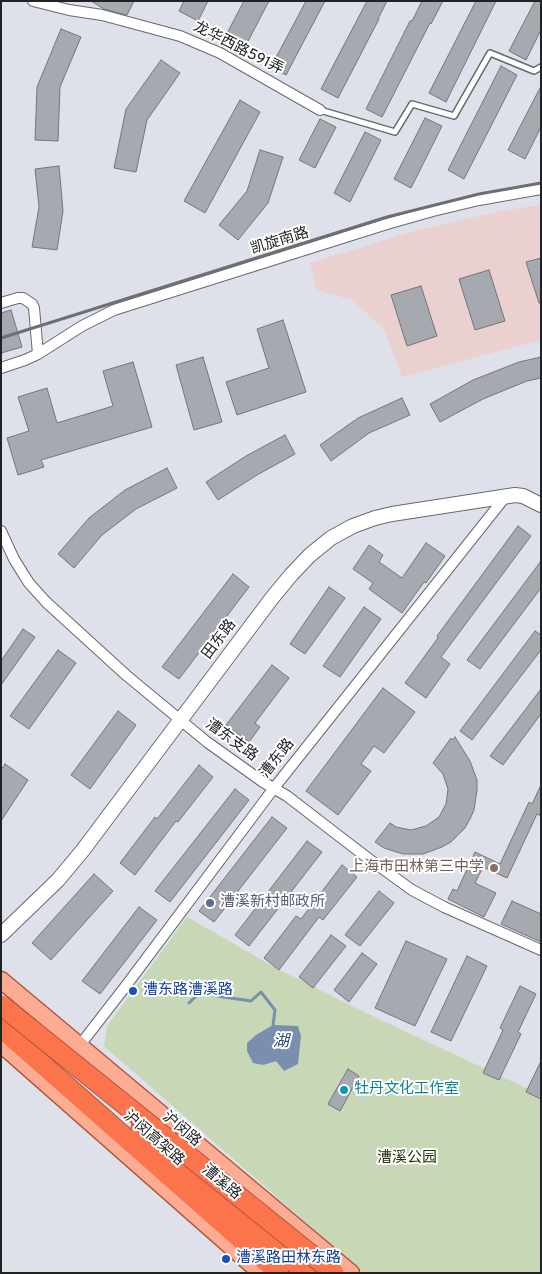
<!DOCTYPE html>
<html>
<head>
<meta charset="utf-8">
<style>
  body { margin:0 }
  #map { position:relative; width:542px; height:1274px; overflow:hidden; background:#dee1e9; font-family:Overpass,sans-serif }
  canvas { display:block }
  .frame { position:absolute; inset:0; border:2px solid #212225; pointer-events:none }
</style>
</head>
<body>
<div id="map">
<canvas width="542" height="1274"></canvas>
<div class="frame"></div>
</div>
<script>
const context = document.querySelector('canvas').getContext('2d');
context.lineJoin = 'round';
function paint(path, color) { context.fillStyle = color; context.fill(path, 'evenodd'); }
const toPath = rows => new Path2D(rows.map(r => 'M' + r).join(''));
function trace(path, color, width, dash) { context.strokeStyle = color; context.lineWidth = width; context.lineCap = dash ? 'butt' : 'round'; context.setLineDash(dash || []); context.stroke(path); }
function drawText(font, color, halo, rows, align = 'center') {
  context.font = font + ' Overpass,"Noto Sans SC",sans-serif'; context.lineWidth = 4; context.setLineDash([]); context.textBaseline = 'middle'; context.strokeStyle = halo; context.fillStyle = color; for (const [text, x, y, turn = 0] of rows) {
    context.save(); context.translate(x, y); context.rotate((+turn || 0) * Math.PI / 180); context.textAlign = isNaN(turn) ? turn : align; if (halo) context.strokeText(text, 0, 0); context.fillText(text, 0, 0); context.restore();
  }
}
paint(toPath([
  [541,205,541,340,402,377,384,329,352,300,316,290,310,263,411,232,500,211]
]), '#ebd0d0');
paint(toPath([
  [187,917,276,968,366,1013,541,1095,541,1273,364,1273,104,1046,107,1026]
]), '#c8d7b5');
paint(toPath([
  [273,1025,298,1026,301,1036,298,1064,284,1071,276,1061,263,1065,253,1063,247,1051,247,1043,256,1035]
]), '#798fad');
trace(toPath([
  [189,1003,202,990,217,996,251,1001,261,992,275,1010,273,1025]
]), '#798fad', 3);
const building = toPath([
  [91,1,134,1,127,15,104,9,91,1],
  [184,1,208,1,198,21,179,11,184,1],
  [244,1,269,1,245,47,225,37,244,1],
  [306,1,325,1,286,75,271,67,306,1],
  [367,1,387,1,378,19,379,19,338,98,321,89,367,1],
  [422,1,443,1,431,24,430,23,382,117,366,109,410,21,412,21,422,1],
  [476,1,496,1,446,102,429,93,476,1],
  [535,1,541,1,541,30,526,60,509,51,535,1],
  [61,29,81,37,60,87,58,141,35,140,37,87,61,29],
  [161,60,180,73,147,120,136,172,114,168,126,109,161,60],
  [501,66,517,75,464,179,448,170,501,66],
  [541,86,541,127,525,159,508,150,541,86],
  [240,100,260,112,205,213,184,201,240,100],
  [425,118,442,126,411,188,394,179,425,118],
  [320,119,336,127,315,168,299,160,320,119],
  [365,132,381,140,350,202,334,193,365,132],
  [260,150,283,157,268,203,238,240,219,225,247,191,260,150],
  [59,166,63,211,57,250,32,247,39,207,35,169,59,166],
  [541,258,541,303,539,303,526,262,541,258],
  [489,270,505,321,475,330,459,279,489,270],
  [421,286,437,336,407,346,391,295,421,286],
  [11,310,22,347,1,353,1,313,11,310],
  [283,320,306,392,237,415,226,382,269,368,257,329,283,320],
  [203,357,222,422,194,430,176,365,203,357],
  [541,357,541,378,527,381,483,399,440,422,430,404,473,380,519,362,541,357],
  [133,362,152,427,41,460,44,467,18,475,7,438,29,431,18,397,47,388,57,423,113,406,103,371,133,362],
  [402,398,410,415,369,433,331,461,320,445,358,418,402,398],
  [285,435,295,454,257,475,218,500,206,482,246,456,285,435],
  [167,468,177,488,136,509,102,535,74,568,58,554,89,518,125,490,167,468],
  [518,526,531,536,441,657,450,664,426,698,405,683,438,638,437,636,518,526],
  [426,543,445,556,426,583,424,582,402,613,369,589,373,583,353,569,369,545,383,555,379,562,402,578,426,543],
  [541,561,541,588,480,669,467,660,541,561],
  [233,574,249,587,179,679,162,667,233,574],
  [329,587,345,598,305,654,290,644,329,587],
  [364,607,381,619,340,677,323,666,364,607],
  [23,629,35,637,1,685,1,661,23,629],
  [535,631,541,635,541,650,472,740,460,731,535,631],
  [58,650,76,663,29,729,10,716,58,650],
  [272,665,289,678,255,723,260,727,249,742,226,725,272,665],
  [383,688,415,712,384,753,374,746,361,764,371,771,338,815,306,791,383,688],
  [541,689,541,714,503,765,490,756,541,689],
  [118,711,136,725,90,789,71,775,118,711],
  [455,737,470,761,477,780,477,790,474,810,470,819,465,828,451,842,442,847,423,854,403,854,384,848,375,842,390,823,396,827,411,830,426,826,439,817,446,804,448,789,443,774,433,763,451,738,453,740,455,737],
  [5,764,28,780,1,821,1,770,5,764],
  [199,765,213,777,178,822,176,821,135,875,120,863,155,817,157,819,199,765],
  [541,785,541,816,537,814,507,878,483,867,475,883,496,893,484,917,448,899,453,889,457,891,475,852,500,864,529,802,532,804,541,785],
  [235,789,249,800,170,902,155,891,235,789],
  [272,817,287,828,214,922,199,911,272,817],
  [307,841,322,852,249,946,235,935,307,841],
  [342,865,357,877,323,920,319,917,279,970,264,958,296,916,301,919,342,865],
  [94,874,113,891,51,960,32,943,94,874],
  [379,891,394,903,360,946,345,935,379,891],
  [512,901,541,914,541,942,501,924,512,901],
  [139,907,157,920,100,994,82,981,139,907],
  [331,935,346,946,313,988,299,977,331,935],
  [406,941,447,959,415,1026,375,1008,406,941],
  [362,953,377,964,349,1002,334,990,362,953],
  [467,956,487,966,451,1041,431,1032,467,956],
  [520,986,536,994,518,1032,521,1034,499,1080,483,1073,503,1030,500,1028,520,986],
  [541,1061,541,1099,526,1092,541,1061],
  [348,1069,359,1076,340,1111,328,1104,348,1069]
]);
paint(building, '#a6a9b0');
trace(building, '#73757c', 1);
const lane = toPath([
  [320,110,395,132,412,104,454,116,490,53,534,71,541,67]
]);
const street = toPath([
  [33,1,69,10,102,15,180,36,220,53,320,110],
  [1,303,18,298,23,298,32,304,34,308,38,354],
  [1,368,25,360,38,354,82,326,114,310,387,224,433,211,479,200,541,189],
  [1,531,14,559,22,572,29,583,46,602,126,675,207,742,263,782,287,796,365,856,412,890,444,907,541,950],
  [80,1045,125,987,274,788,506,496]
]);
const secondary = toPath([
  [1,935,58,880,83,850,272,598,291,575,310,555,331,538,353,526,375,518,392,514,515,495,523,496,541,505]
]);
const primary = toPath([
  [1,980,351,1273],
  [1,1044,261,1273]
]);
const highway = toPath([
  [1,1028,279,1273],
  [141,1128,306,1273]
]);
trace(lane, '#66696f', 8);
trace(street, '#66696f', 12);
trace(secondary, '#66696f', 16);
trace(primary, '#af573e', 19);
trace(highway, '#af573e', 21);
trace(lane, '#fff', 5);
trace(street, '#fff', 10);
trace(secondary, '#fff', 14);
trace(primary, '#fdac94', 16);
trace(highway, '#fb744c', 19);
trace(toPath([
  [1,338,387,217,479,194,541,183]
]), '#6d6f74', 3);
const highwayBridge = toPath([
  [1,1005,334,1273]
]);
trace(highwayBridge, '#af573e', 21, []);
trace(highwayBridge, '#fb744c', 19);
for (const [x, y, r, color] of [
  [494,868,5,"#8d6e63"],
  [210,903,5,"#5c6f8a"],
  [133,991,5,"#1a4fb4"],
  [344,1090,5,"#0f9aa8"],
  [226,1259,5,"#1a4fb4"]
]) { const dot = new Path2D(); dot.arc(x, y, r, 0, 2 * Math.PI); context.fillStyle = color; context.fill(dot); trace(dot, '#fff', 2); }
drawText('15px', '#212225', '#fff', [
  ["龙华西路591弄",238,49,27],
  ["凯旋南路",280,242,-17],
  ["田东路",220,640,-53],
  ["漕东支路",231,741,36],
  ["漕东路",278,759,-52],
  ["沪闵路",181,1130,40],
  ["沪闵高架路",153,1139,41],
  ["漕溪路",221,1183,40]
]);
drawText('15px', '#785e54', '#fff', [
  ["上海市田林第三中学",484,868]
], 'right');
drawText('15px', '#4e5e75', '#fff', [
  ["漕溪新村邮政所",220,903]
], 'left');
drawText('15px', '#164399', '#fff', [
  ["漕东路漕溪路",143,991],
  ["漕溪路田林东路",236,1259]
], 'left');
drawText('15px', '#0d838f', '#fff', [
  ["牡丹文化工作室",354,1090]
], 'left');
drawText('15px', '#243309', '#fff', [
  ["漕溪公园",407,1159]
]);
drawText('italic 16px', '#294874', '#fff', [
  ["湖",281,1043]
]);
</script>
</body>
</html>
